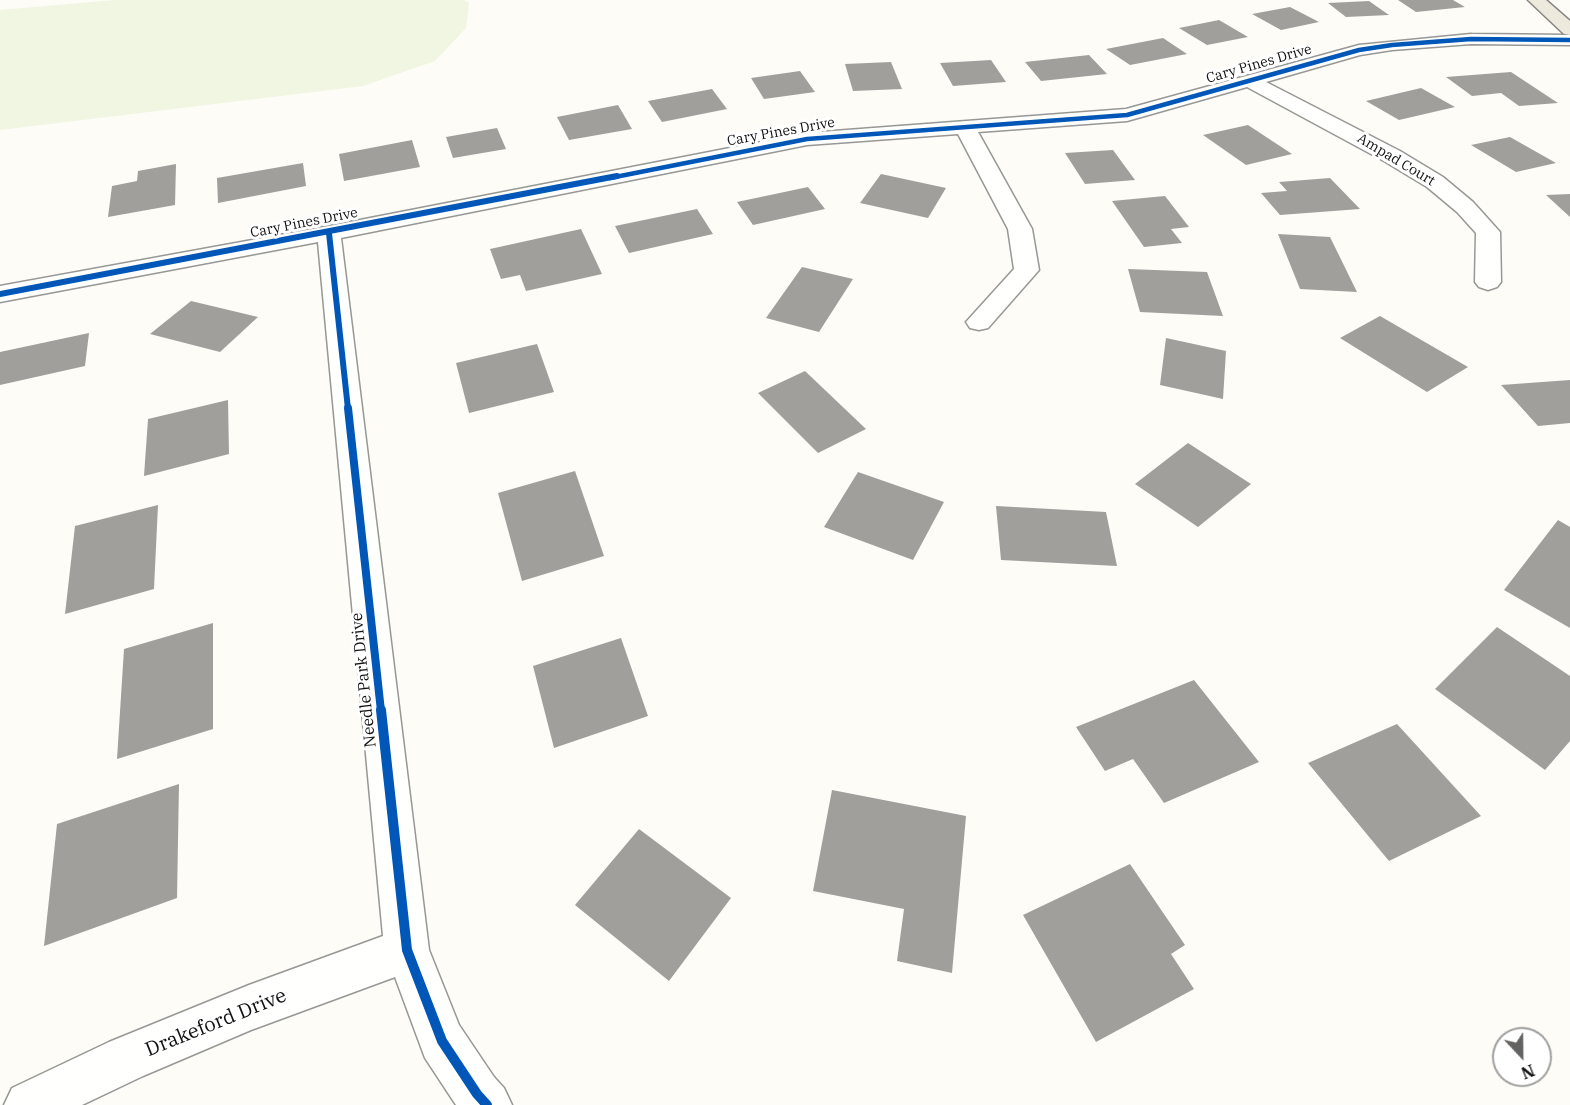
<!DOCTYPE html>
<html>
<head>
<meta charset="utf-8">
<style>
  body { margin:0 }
  #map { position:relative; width:1570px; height:1105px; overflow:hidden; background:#fdfcf7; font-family:"IBM Plex Serif",serif }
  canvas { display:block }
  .north { position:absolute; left:1492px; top:1027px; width:60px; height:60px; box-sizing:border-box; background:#fff; border:2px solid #a0a0a0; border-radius:50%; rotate:158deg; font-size:16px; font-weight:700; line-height:24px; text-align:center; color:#111 }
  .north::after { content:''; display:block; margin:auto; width:21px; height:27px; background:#646362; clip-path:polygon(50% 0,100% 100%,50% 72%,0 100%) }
</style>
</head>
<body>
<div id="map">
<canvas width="1570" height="1105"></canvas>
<div class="north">N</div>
</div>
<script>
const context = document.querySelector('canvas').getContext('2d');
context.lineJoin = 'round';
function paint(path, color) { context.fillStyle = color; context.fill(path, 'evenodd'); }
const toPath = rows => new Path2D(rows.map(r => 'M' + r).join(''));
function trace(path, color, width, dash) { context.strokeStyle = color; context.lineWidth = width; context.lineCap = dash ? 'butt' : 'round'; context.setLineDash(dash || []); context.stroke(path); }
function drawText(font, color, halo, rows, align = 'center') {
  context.font = font + ' "IBM Plex Serif",serif'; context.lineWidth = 6; context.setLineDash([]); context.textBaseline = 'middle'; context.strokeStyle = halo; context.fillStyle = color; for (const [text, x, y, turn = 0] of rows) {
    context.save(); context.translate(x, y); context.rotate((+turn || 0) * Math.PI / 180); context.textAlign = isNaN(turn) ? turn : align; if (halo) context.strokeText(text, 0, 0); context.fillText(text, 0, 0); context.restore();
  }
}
paint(toPath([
  [115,0,464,0,469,3,466,28,435,61,363,86,0,130,0,10]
]), '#f0f6e1');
paint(toPath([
  [1398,0,1453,0,1465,7,1416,12],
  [1369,1,1389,15,1346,17,1328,3],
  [1290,7,1319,22,1281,30,1252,14],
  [1219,20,1248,37,1207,45,1179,28],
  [1163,38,1187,54,1130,65,1106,49],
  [1089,55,1107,74,1041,81,1025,62],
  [991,60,1006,82,953,86,940,63],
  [891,62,902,89,853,91,845,64],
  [800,71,815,92,764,99,751,78],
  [1511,72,1558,103,1519,106,1501,93,1472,96,1446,77],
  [1421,88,1455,107,1399,120,1366,101],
  [712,89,727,109,662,122,648,101],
  [618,105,632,129,569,140,557,117],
  [1248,125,1292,154,1246,165,1203,135],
  [497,128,506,149,453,158,446,137],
  [1510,137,1556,163,1516,172,1471,145],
  [412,140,420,167,344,181,339,154],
  [1113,150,1135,180,1085,184,1065,153],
  [303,163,306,186,218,203,217,178],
  [176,164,175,205,108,217,112,186,137,181,138,171],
  [881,174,946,188,928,218,860,203],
  [1330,178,1360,209,1280,215,1261,193,1287,191,1279,182],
  [808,187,825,209,753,225,737,202],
  [1570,194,1570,217,1546,195],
  [1165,196,1189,227,1171,229,1182,243,1144,247,1112,201],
  [697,209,713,234,629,253,615,226],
  [581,229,602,274,526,291,520,275,501,279,490,249],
  [1278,234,1330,237,1357,292,1300,289],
  [802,267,853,279,819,332,766,318],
  [1128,269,1207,272,1223,316,1140,312],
  [191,301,258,317,220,352,150,334],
  [1380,316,1468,367,1427,392,1340,338],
  [89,333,85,366,0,385,0,352],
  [1166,338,1226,351,1223,399,1160,385],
  [537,344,554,392,469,413,456,363],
  [805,371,866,429,818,453,758,393],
  [1570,380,1570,423,1538,426,1501,385],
  [228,400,229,454,144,476,148,419],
  [1188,443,1251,484,1198,527,1135,484],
  [575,471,604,556,522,581,498,493],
  [858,472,944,502,913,560,824,527],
  [158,505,154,589,65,614,75,526],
  [996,506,1106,512,1117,566,1001,560],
  [1558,520,1570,527,1570,628,1504,590],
  [213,623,213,729,117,759,124,649],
  [1497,627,1570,676,1570,741,1545,770,1435,689],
  [621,638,648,716,554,748,533,666],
  [1194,680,1259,762,1164,803,1133,759,1105,771,1076,727],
  [1397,724,1481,816,1389,861,1308,763],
  [179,784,177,898,44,946,57,824],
  [832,790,966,816,952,973,897,961,904,909,813,891],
  [639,829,731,898,669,981,575,905],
  [1130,864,1185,945,1171,954,1194,989,1096,1042,1023,915]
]), '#a19f9c');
const minor = toPath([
  [1471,34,1570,35,1570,45,1471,44,1392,50,1360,55,1266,82,1400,151,1443,177,1473,202,1500,232,1501,282,1497,287,1488,290,1479,287,1475,282,1476,233,1457,212,1427,187,1384,161,1247,87,1127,121,978,132,1032,229,1039,270,988,328,979,330,970,328,966,322,1014,269,1008,229,958,134,807,145,341,238,429,950,459,1025,494,1077,504,1088,512,1105,456,1105,425,1058,395,977,251,1030,143,1076,82,1105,4,1105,12,1088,109,1042,249,985,383,936,318,242,0,302,0,286,329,226,807,133,1126,109,1359,45,1471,34]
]);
const major = toPath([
  [1528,0,1546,0,1570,21,1570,35,1564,34,1528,0]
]);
trace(minor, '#979795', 3);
trace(major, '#858482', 3);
paint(minor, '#fffffe');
paint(major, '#ede9dc');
trace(toPath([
  [610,178,807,139,1127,115,1359,50,1392,45,1471,39,1570,40]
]), '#0057b8', 4.5);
trace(toPath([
  [329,233,348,409],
  [0,294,617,176]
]), '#0057b8', 6);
trace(toPath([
  [348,408,381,711]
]), '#0057b8', 8);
trace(toPath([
  [381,710,407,950,442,1041,477,1094,487,1105]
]), '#0057b8', 10);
drawText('14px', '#111', '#fff', [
  ["Cary Pines Drive",1259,64,-16],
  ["Cary Pines Drive",781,132,-10],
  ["Ampad Court",1396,160,31],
  ["Cary Pines Drive",304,223,-11]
]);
drawText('16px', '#111', '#fff', [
  ["Needle Park Drive",364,680,-96]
]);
drawText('20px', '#111', '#fff', [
  ["Drakeford Drive",216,1023,-22]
]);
</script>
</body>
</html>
